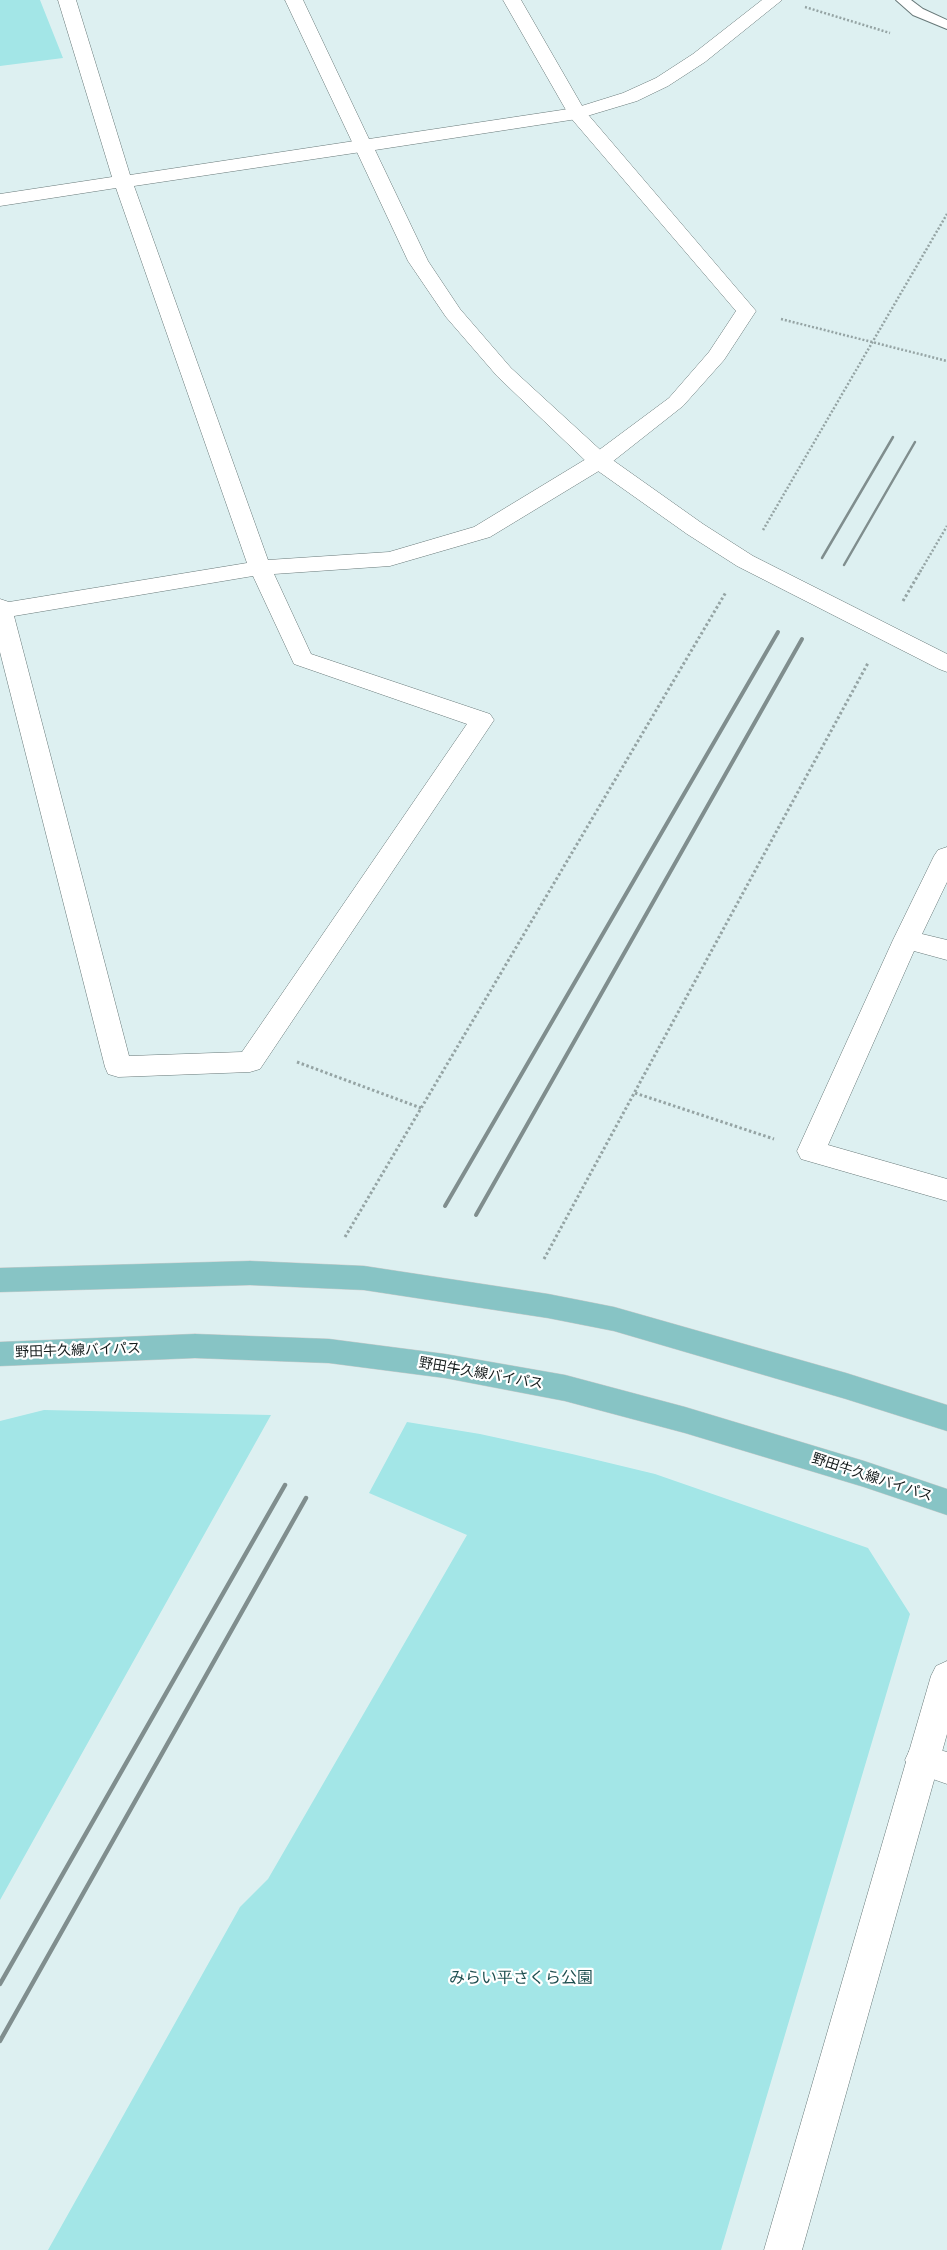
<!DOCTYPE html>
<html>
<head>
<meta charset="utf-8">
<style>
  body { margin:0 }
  canvas { display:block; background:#ddf0f1 }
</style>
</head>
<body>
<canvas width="947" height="2250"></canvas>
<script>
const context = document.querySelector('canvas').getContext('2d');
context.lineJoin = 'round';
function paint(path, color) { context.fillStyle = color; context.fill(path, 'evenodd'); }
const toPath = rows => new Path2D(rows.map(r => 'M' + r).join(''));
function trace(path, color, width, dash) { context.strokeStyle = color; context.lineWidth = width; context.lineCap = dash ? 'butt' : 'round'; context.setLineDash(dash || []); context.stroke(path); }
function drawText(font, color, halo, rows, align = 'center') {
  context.font = font + ' "DejaVu Sans","Noto Sans JP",sans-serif'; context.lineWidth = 4.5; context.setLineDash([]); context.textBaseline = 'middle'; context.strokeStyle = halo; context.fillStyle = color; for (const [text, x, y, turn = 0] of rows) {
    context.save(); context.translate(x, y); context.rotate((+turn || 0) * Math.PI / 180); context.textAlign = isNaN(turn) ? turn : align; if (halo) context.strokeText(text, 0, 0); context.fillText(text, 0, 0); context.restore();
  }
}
paint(toPath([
  [0,0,40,0,63,58,0,66],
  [44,1410,271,1415,0,1900,0,1421],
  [407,1422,480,1434,572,1454,655,1474,868,1548,910,1614,721,2250,48,2250,240,1907,268,1879,467,1535,369,1493]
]), '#a3e6e7');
const lane = toPath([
  [896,0,911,0,923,9,947,20,947,29,913,15,896,0]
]);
const street = toPath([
  [58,0,76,0,130,175,361,140,368,142,370,146,368,150,361,152,134,186,268,560,389,552,474,527,591,456,669,398,709,352,736,311,570,117,503,0,521,0,585,111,756,311,724,360,683,406,607,466,490,537,390,566,274,574,311,654,490,714,494,720,260,1069,250,1072,118,1077,108,1074,105,1067,0,652,0,599,9,602,247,563,116,188,0,206,0,194,112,177,58,0],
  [253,576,294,664,467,724,242,1052,129,1056,14,616,253,576],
  [947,847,947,882,922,934,947,940,947,960,914,951,828,1145,947,1179,947,1201,801,1159,797,1151,893,940,934,856,938,850,947,847],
  [922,1745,947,1752,947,1784,910,1771,905,1760,910,1749,922,1745]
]);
const secondary = toPath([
  [285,0,303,0,369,139,575,108,623,93,656,78,693,54,762,0,782,0,705,62,668,86,637,101,577,119,375,150,428,261,460,309,511,368,607,456,703,524,753,556,947,654,947,672,939,669,737,566,687,534,591,466,497,376,446,317,408,261,356,150,352,146,353,144,285,0],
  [947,1661,947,1734,802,2250,764,2250,931,1676,936,1666,947,1661]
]);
const primary = toPath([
  [250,1261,364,1266,548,1294,614,1307,846,1373,947,1405,947,1431,846,1399,614,1331,548,1318,364,1290,250,1285,0,1292,0,1268,250,1261],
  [195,1334,329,1339,445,1354,565,1375,685,1407,864,1461,947,1489,947,1515,864,1487,685,1433,565,1401,445,1378,329,1363,195,1358,0,1366,0,1342,195,1334]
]);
trace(lane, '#687979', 2);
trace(street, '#687979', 1);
trace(secondary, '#687979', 1);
trace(primary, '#cccdcd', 1);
trace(toPath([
  [805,7,890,33],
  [781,319,947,361],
  [763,530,947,214],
  [920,572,947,526]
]), '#95a4a4', 2.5, [2, 2]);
trace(toPath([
  [903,601,921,570],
  [297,1062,421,1108],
  [635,1093,774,1139],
  [345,1237,726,592],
  [544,1259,868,663]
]), '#95a4a4', 3, [2.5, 2.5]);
paint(lane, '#fff');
paint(street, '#fff');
paint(secondary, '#fff');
paint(primary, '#87c4c5');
trace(toPath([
  [822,558,893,437],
  [844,565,915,442]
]), '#808e8e', 2.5);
trace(toPath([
  [445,1206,778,632],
  [476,1215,802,639]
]), '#808e8e', 4);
trace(toPath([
  [0,1984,285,1485],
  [0,2041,306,1498]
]), '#808e8e', 4.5);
drawText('14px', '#161d1d', '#fff', [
  ["野田牛久線バイパス",78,1351,-2],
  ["野田牛久線バイパス",481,1374,10],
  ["野田牛久線バイパス",872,1478,18]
]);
drawText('16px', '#1e4f50', '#fff', [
  ["みらい平さくら公園",521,1979]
]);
</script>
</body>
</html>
